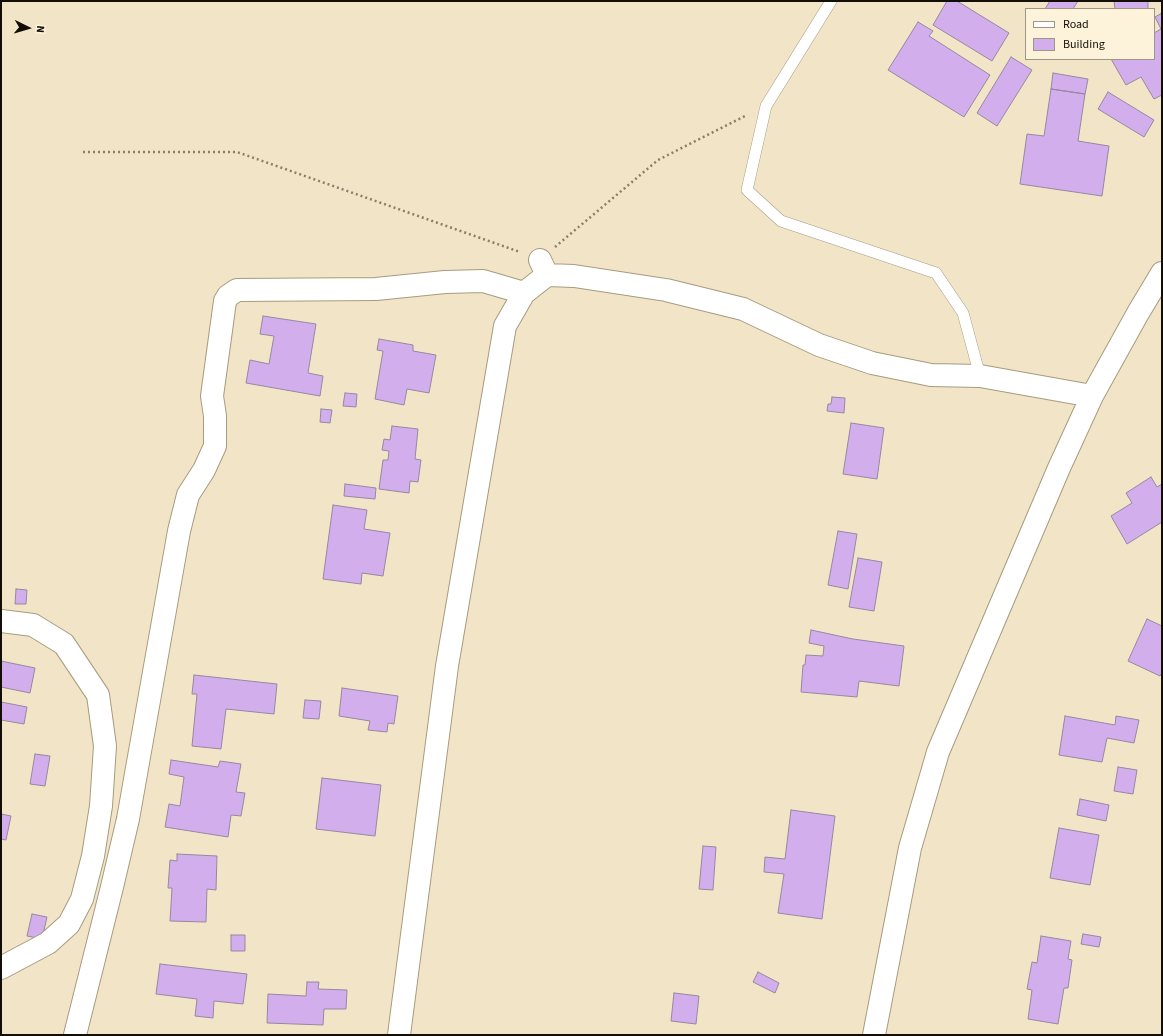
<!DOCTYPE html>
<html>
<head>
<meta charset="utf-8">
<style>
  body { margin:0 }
  #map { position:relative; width:1163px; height:1036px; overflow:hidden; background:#f2e5c7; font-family:"Source Sans 3",sans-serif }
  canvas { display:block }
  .frame { position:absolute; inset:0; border:2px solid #130e05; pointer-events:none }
  .legend { position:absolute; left:1025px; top:8px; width:130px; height:52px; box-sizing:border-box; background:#fdf2da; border:1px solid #9f9785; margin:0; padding:5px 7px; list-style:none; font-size:12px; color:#130e05 }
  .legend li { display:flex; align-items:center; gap:8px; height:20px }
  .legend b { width:20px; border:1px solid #9f9785 }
  .north { position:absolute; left:8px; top:8px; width:40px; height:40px; -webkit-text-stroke:3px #fdf2da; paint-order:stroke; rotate:95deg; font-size:11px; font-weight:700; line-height:16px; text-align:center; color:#130e05 }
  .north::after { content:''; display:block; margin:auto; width:14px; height:18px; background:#130e05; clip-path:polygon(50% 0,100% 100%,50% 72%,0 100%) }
</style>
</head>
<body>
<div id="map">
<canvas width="1163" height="1036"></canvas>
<div class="frame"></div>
<ul class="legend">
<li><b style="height:5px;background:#fff"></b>Road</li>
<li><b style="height:11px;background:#d2afec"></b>Building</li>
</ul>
<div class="north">N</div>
</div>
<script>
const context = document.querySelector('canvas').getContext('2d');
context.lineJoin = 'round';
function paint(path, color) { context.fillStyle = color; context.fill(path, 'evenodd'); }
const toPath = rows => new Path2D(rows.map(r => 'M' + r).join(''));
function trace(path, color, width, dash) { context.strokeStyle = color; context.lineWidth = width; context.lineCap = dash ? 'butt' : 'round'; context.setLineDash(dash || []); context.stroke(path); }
const building = toPath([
  [947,1,957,1,1009,33,992,61,933,25,947,1],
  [1050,1,1078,1,1073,9,1045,9,1050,1],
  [1114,1,1148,1,1148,9,1115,9,1114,1],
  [1162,13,1162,95,1154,99,1141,77,1126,85,1111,59,1154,59,1154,33,1161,29,1155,17,1162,13],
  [918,22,933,31,929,36,990,75,964,117,888,70,918,22],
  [1011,57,1032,70,997,126,977,113,1011,57],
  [1053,73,1088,79,1085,94,1051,89,1053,73],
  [1051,89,1085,94,1078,141,1109,146,1102,196,1020,184,1027,134,1044,136,1051,89],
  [1108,92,1154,120,1144,137,1098,109,1108,92],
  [263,316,316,324,308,373,323,376,320,396,246,383,250,360,269,364,274,336,260,334,263,316],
  [379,339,413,345,413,351,436,355,429,393,407,389,404,405,375,399,383,351,377,350,379,339],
  [345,393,357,394,356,407,343,406,345,393],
  [832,397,845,398,844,413,827,411,828,404,831,404,832,397],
  [321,409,332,410,330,423,320,422,321,409],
  [851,423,884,428,877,479,843,474,851,423],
  [392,426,418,429,415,459,421,460,418,482,410,481,409,493,379,489,383,460,388,460,389,451,382,450,384,439,390,440,392,426],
  [1151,477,1157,487,1162,484,1162,522,1127,544,1111,516,1132,503,1126,493,1151,477],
  [345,484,376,488,375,499,344,496,345,484],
  [333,505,367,510,364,529,390,533,383,576,362,573,361,584,323,579,333,505],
  [838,531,857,534,848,589,828,585,838,531],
  [858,558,882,562,874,611,849,607,858,558],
  [16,589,27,590,26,604,15,604,16,589],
  [1147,619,1162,626,1162,673,1160,676,1128,661,1147,619],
  [811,630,853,639,904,646,899,686,859,681,857,697,801,692,803,665,805,665,806,655,823,656,824,646,809,643,811,630],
  [1,661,35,668,30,693,1,687,1,661],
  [194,675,277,684,274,714,226,709,221,749,192,746,197,694,192,694,194,675],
  [342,688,398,696,394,724,388,723,387,732,368,730,370,721,339,716,342,688],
  [305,700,321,701,319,719,303,718,305,700],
  [1,702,27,707,24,724,1,720,1,702],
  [1065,716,1115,725,1116,716,1139,720,1134,743,1107,738,1102,762,1059,755,1065,716],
  [35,754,50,756,45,786,30,784,35,754],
  [171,760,218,767,220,761,241,764,236,792,245,793,241,816,231,815,228,837,165,827,169,804,180,806,184,777,169,774,171,760],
  [1118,767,1137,770,1133,794,1114,791,1118,767],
  [322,778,381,785,375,836,316,829,322,778],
  [1080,799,1109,805,1106,821,1077,815,1080,799],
  [791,810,835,816,822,919,778,913,784,874,764,872,765,857,785,859,791,810],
  [1,814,11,816,6,840,1,839,1,814],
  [1059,828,1099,835,1090,885,1050,878,1059,828],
  [703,846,716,847,713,890,699,889,703,846],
  [177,854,217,856,216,890,207,889,206,922,170,921,172,888,168,888,170,860,177,861,177,854],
  [32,914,47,917,42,939,27,936,32,914],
  [1083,934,1101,937,1099,947,1081,944,1083,934],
  [231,935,245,935,245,951,231,951,231,935],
  [1041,936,1071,941,1068,959,1072,960,1068,988,1064,988,1058,1024,1028,1019,1032,990,1027,989,1032,962,1037,963,1041,936],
  [160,964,247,974,243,1004,214,1001,213,1018,195,1016,197,999,156,994,160,964],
  [758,972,779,983,775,993,753,982,758,972],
  [307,982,319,982,318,989,347,990,346,1009,324,1009,323,1025,267,1023,268,994,306,996,307,982],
  [674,993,699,996,696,1024,671,1021,674,993]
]);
paint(building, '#d2afec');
trace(building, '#9687a1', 1);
const lane = toPath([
  [831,1,766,106,747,190,781,221,936,273,963,313,980,376]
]);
const street = toPath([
  [540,260,547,275,574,276,666,290,743,309,819,345,872,363,931,375,980,376,1092,396],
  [1,621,33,625,64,644,98,695,105,746,101,806,93,856,82,899,69,924,48,943,1,968],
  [75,1035,112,887,128,819,179,531,188,495,204,470,215,446,215,416,212,396,225,301,228,296,237,290,376,289,445,282,483,281,524,293],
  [399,1035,447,666,505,326,524,293,547,275],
  [874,1035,910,848,938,752,1059,468,1092,396,1138,313,1162,273]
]);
trace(lane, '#a79b7f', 12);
trace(street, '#a79b7f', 24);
trace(toPath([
  [83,152,237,152,520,252],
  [555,247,658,160,747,115]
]), '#887f6b', 2.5, [2, 3]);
trace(lane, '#fff', 11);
trace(street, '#fff', 22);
</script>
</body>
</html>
